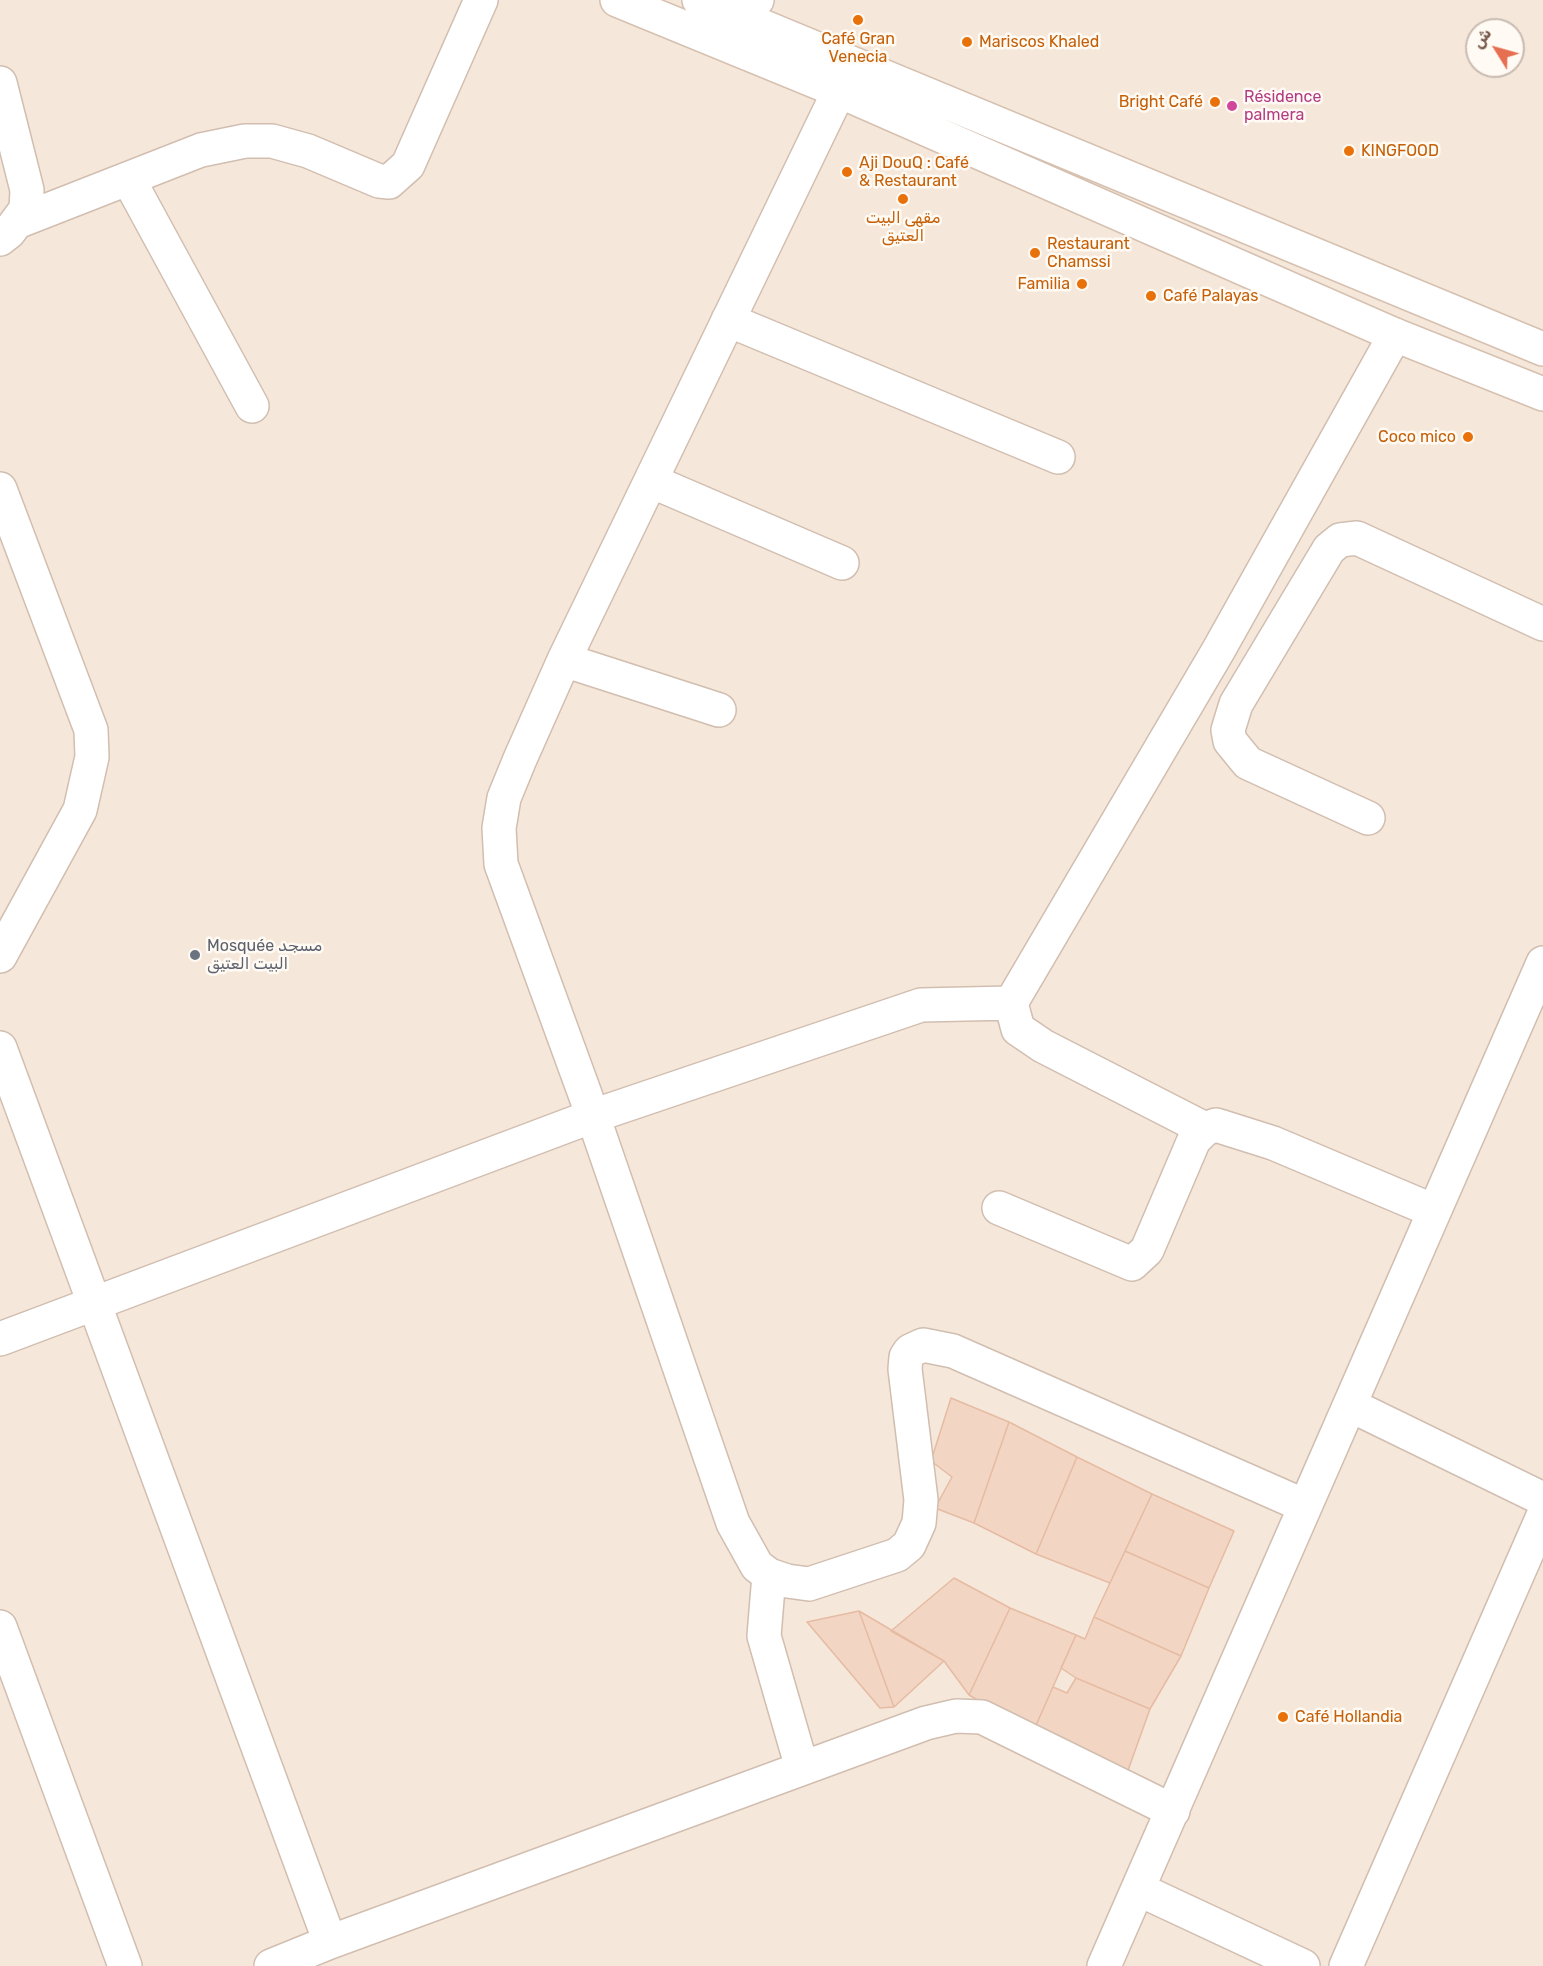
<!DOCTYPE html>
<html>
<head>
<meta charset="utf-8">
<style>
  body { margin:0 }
  #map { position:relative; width:1543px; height:1966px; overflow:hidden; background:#fdf6ec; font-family:Rubik,"Noto Naskh Arabic",sans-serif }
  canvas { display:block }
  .north { position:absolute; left:1465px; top:18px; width:60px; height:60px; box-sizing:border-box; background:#fffaf3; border:2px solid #cabbb1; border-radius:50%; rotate:307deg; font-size:16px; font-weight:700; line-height:24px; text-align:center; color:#7a5c4d }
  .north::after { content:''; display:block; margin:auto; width:21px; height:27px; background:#e76f51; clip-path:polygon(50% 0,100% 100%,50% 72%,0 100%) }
</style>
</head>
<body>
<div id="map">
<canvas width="1543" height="1966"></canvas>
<div class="north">ش</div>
</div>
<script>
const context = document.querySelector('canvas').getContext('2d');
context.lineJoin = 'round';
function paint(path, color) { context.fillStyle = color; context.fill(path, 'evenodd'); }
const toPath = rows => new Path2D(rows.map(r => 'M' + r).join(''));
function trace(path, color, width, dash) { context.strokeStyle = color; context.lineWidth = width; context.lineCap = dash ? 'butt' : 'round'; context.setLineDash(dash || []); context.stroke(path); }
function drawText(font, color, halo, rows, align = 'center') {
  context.font = font + ' Rubik,"Noto Naskh Arabic",sans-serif'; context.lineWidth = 5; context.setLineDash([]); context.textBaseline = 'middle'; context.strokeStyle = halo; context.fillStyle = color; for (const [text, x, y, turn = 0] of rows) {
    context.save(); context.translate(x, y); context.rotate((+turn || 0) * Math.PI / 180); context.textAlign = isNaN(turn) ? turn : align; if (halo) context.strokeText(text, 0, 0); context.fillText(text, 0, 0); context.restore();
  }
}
paint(toPath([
  [0,0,1543,0,1543,1966,0,1966],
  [1477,30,1513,30,1513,66,1477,66]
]), '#f5e8da');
const building = toPath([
  [951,1398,1009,1422,974,1523,935,1508,952,1477,931,1461,951,1398],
  [1009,1422,1077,1457,1036,1554,974,1523,1009,1422],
  [1077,1457,1152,1494,1110,1583,1036,1554,1077,1457],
  [1152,1494,1234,1531,1209,1588,1125,1551,1152,1494],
  [1125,1551,1209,1588,1181,1656,1094,1617,1125,1551],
  [954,1578,1010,1608,969,1695,944,1661,891,1631,954,1578],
  [1010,1608,1076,1635,1033,1732,969,1695,1010,1608],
  [859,1611,894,1707,880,1708,807,1622,859,1611],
  [859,1611,944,1661,894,1707,859,1611],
  [1094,1617,1181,1656,1150,1709,1076,1678,1061,1668,1076,1635,1085,1639,1094,1617],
  [1076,1678,1150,1709,1126,1776,1033,1732,1053,1687,1067,1693,1076,1678]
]);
paint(building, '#f3d5c3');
trace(building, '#e6bba3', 1.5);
const street = toPath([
  [724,38,734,15,757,0],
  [0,83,27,190,26,209,9,232,0,239],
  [839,91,564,660,520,759,504,798,499,828,501,864,593,1116,733,1523,757,1566,769,1575,787,1581,809,1584,897,1555,909,1545,919,1523,921,1500,905,1369,906,1357,910,1351,923,1345,953,1351,1305,1506],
  [129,180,252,406],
  [17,222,201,150,245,141,272,141,308,151,379,181,389,182,408,165,481,0],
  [728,320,1058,457],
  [651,481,842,563],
  [0,489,91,730,92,757,80,810,0,956],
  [564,660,719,710],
  [1368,818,1248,763,1230,741,1228,730,1236,704,1329,549,1340,540,1357,538,1543,624],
  [0,1048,330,1942],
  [1205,1129,1043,1046,1018,1029,1011,1003,1218,651,1395,335],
  [999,1208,1132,1264,1147,1250,1194,1140,1205,1129,1216,1125,1273,1143,1434,1211],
  [0,1339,593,1116,921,1005,1011,1003],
  [1350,1405,1543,1499],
  [769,1575,764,1636,802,1768],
  [0,1627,125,1966],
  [1138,1889,1303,1966],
  [271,1966,330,1942,926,1723,956,1716,982,1717,1173,1811],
  [1104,1966,1543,963],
  [1346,1966,1543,1516]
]);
const secondary = toPath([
  [617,0,839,91,1395,335,1543,394],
  [699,0,1543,349]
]);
trace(street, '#d1beb0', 36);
trace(secondary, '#d6c0b0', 36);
trace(street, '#fff', 33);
trace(secondary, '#fff', 33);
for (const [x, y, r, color] of [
  [858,20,6,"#e8710a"],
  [967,42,6,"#e8710a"],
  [1215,102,6,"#e8710a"],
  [1232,106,6,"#d1479c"],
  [1349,151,6,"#e8710a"],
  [847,172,6,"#e8710a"],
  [903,199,6,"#e8710a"],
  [1035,253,6,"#e8710a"],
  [1082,284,6,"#e8710a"],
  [1151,296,6,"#e8710a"],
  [1468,437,6,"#e8710a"],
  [195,955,6,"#6b7280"],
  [1283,1717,6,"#e8710a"]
]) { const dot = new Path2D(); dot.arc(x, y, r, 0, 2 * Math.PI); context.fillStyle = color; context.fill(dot); trace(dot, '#fffaf3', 2); }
drawText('16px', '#c56008', '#fffaf3', [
  ["Café Gran",858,39,"center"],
  ["Venecia",858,57,"center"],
  ["Mariscos Khaled",979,42],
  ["Bright Café",1203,102,"right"],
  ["KINGFOOD",1361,151],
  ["Aji DouQ : Café",859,163],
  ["& Restaurant",859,181],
  ["مقهى البيت",903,218,"center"],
  ["العتيق",903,236,"center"],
  ["Restaurant",1047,244],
  ["Chamssi",1047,262],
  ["Familia",1070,284,"right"],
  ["Café Palayas",1163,296],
  ["Coco mico",1456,437,"right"],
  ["Café Hollandia",1295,1717]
], 'left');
drawText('16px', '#b23c85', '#fffaf3', [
  ["Résidence",1244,97],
  ["palmera",1244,115]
], 'left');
drawText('16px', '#5b616d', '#fffaf3', [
  ["Mosquée مسجد",207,946],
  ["البيت العتيق",207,964]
], 'left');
</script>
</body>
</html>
